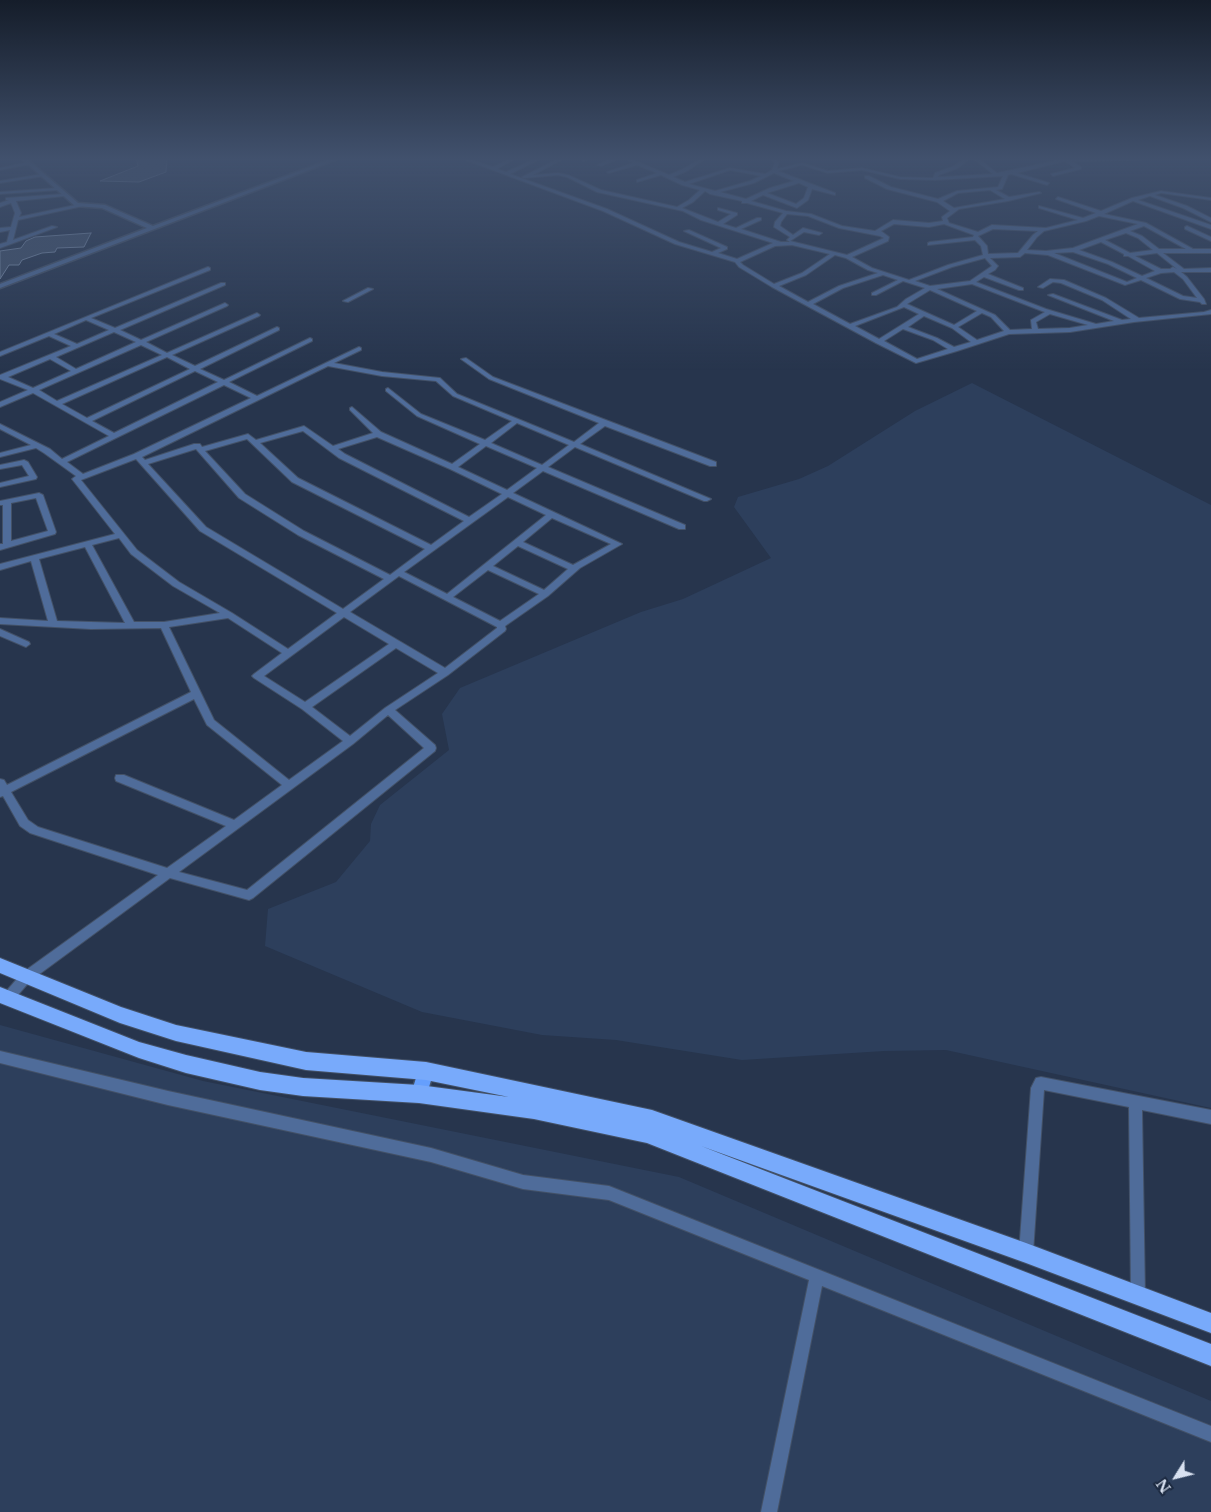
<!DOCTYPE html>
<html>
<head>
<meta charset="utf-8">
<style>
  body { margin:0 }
  #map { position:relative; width:1211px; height:1512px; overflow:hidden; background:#27354d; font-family:"Libre Baskerville",serif }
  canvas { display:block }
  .north { position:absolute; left:1151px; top:1452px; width:50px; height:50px; -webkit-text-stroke:4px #1d2b42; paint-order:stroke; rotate:234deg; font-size:14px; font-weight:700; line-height:20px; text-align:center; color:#d8e1f0 }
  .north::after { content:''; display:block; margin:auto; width:18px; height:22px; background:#d8e1f0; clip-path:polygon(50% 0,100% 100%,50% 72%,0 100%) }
</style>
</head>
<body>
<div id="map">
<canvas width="1211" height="1512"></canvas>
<div class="north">N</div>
</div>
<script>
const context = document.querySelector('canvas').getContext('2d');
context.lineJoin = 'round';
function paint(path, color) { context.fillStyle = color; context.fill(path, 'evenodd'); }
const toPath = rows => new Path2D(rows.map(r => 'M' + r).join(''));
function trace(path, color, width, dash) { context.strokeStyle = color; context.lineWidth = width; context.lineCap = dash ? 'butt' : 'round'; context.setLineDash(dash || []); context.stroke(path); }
paint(toPath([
  [972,383,1211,505,1211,1108,946,1050,884,1051,742,1060,616,1040,542,1035,422,1012,265,946,268,909,336,882,370,841,371,824,380,805,449,750,442,714,460,688,641,612,683,599,771,558,734,507,738,497,799,479,828,466,915,411],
  [0,1025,203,1081,679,1177,1211,1401,1211,1512,0,1512]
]), '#2d3f5c');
const building = toPath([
  [136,159,167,159,166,172,139,182,100,181,138,166,136,159],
  [91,233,84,247,57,248,55,252,42,253,22,260,19,265,9,265,0,279,0,251,21,248,26,241,35,237,91,233]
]);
paint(building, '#405069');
trace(building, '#7b8da8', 1);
const minor = toPath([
  [463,159,469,159,493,167,510,159,515,159,497,169,506,172,535,159,540,159,510,174,607,209,679,242,712,252,721,248,684,231,689,230,727,247,727,249,718,253,737,259,773,243,701,220,683,211,597,192,567,177,558,175,524,178,522,177,558,159,563,159,533,175,558,173,568,175,601,190,677,207,689,200,700,190,682,185,661,175,637,182,637,180,657,173,637,165,609,173,607,172,633,163,626,159,631,159,669,175,683,169,700,159,705,159,687,171,673,177,685,182,730,168,765,174,772,170,775,162,770,159,775,159,779,162,777,169,802,163,828,171,862,168,900,177,933,178,935,173,954,166,964,159,969,159,958,168,939,175,938,177,993,174,974,159,979,159,997,173,1064,159,1142,159,1140,160,1072,161,1081,167,1081,169,1053,176,1051,174,1075,168,1065,161,1017,173,1049,183,1047,185,1011,174,1008,175,1002,189,996,190,1009,197,1039,192,1041,193,1008,201,959,209,947,218,949,223,978,232,992,225,1046,228,1078,220,1039,208,1039,206,1083,218,1096,213,1056,199,1058,197,1101,211,1132,198,1161,191,1211,198,1211,200,1161,193,1155,195,1187,206,1211,218,1211,222,1183,208,1150,196,1138,200,1211,225,1211,229,1133,201,1104,214,1146,223,1193,249,1211,249,1211,253,1163,253,1184,269,1211,268,1211,272,1181,272,1187,277,1204,299,1206,304,1202,304,1200,302,1180,299,1141,280,1125,285,1048,255,1025,253,1020,257,990,258,998,266,995,270,988,274,1023,288,1023,290,1019,290,984,277,976,282,1046,309,1096,324,1114,321,1048,295,1053,294,1122,320,1131,319,1102,300,1061,283,1053,282,1043,288,1038,287,1050,279,1064,280,1106,298,1139,318,1204,312,1211,310,1211,314,1134,322,1070,332,1009,334,957,351,916,363,876,343,772,287,739,267,735,262,675,244,603,211,463,159],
  [802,165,828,173,862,170,900,179,935,180,1003,176,998,187,957,191,938,199,891,187,869,176,865,176,865,178,887,189,937,202,950,211,942,217,943,221,929,223,893,220,875,231,842,226,811,214,786,211,751,201,763,195,797,208,808,200,812,189,835,195,835,193,778,171,802,165],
  [730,170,761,176,750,181,715,191,689,184,730,170],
  [774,173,794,181,770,188,746,199,720,192,754,183,774,173],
  [799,183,808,187,804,198,796,204,767,193,799,183],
  [990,190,1005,199,954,208,943,201,958,193,990,190],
  [705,191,710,194,742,201,742,203,747,203,783,213,775,222,774,227,790,237,787,240,790,242,781,242,741,229,761,220,761,218,757,218,736,228,723,224,737,215,737,213,718,208,718,210,731,214,718,222,682,208,693,202,705,191],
  [787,214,808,216,839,228,880,236,884,238,847,255,790,241,804,232,819,235,822,233,803,228,793,235,780,226,781,222,787,214],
  [1099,216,1138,224,1073,248,1046,251,1027,250,1037,237,1044,231,1086,221,1099,216],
  [894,224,929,227,944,224,974,235,973,237,930,242,928,243,928,245,975,240,981,246,983,255,948,265,909,280,872,268,852,257,888,241,889,237,881,231,894,224],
  [1144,226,1186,249,1159,249,1142,236,1130,231,1144,226],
  [993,229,1038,231,1033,235,1018,253,988,254,987,246,978,236,993,229],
  [1126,233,1138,238,1153,250,1130,253,1105,240,1126,233],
  [1101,242,1124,254,1124,256,1128,256,1155,271,1142,276,1112,262,1079,250,1101,242],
  [792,245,830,254,802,273,774,284,743,265,740,262,775,246,792,245],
  [1073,252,1108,264,1137,278,1127,282,1054,253,1073,252],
  [1157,253,1177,269,1173,267,1170,269,1161,269,1135,256,1157,253],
  [835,255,846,258,868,270,878,273,839,286,808,302,779,286,806,275,835,255],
  [985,258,992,266,970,281,930,286,915,281,952,267,985,258],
  [1174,272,1183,279,1197,298,1183,296,1146,278,1161,273,1174,272],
  [883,275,898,280,872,293,872,295,876,295,903,281,925,288,906,299,897,307,850,324,813,304,843,288,883,275],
  [972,284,1042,311,1045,312,1031,320,1032,329,1010,330,995,315,937,289,972,284],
  [930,290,977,311,954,325,907,304,930,290],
  [904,307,919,314,879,339,855,326,904,307],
  [982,313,991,317,1004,331,977,340,958,327,982,313],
  [1050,314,1088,325,1070,328,1038,329,1036,322,1050,314],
  [924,316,952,328,971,342,954,347,937,338,908,327,924,316],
  [903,329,933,340,948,349,917,359,884,341,903,329],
  [583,159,590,159,584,161,582,160,583,159],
  [612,159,618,159,601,166,597,165,612,159],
  [29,162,31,164,0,170,0,168,29,162],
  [42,174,44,176,0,183,0,181,42,174],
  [57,188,59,190,0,194,0,192,57,188],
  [63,194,65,196,16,201,21,213,19,217,80,204,83,206,18,220,13,240,52,226,57,227,0,248,0,244,7,242,10,230,0,232,0,228,11,227,15,213,11,203,0,207,0,203,9,200,6,200,6,198,63,194],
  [1187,226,1211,237,1211,241,1185,229,1185,227,1187,226],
  [208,267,210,268,210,270,91,318,115,328,221,283,225,283,225,285,120,330,141,340,225,303,228,305,227,306,146,342,167,353,257,313,260,315,259,316,172,355,195,366,277,327,279,328,279,330,200,369,224,380,310,338,312,339,312,341,229,382,257,396,359,347,361,348,361,350,334,363,382,372,440,378,457,394,574,442,599,423,489,379,461,359,466,358,493,377,716,462,716,466,710,466,605,426,580,444,711,499,707,501,704,501,575,447,548,467,685,525,685,529,679,529,543,471,513,493,622,544,580,568,548,596,505,626,506,629,505,631,448,675,395,710,435,745,436,748,435,751,253,898,249,900,170,878,30,981,11,1003,7,1005,3,1003,1,999,3,995,22,973,158,875,30,833,20,826,3,796,0,797,0,779,4,780,7,785,191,692,161,628,91,629,0,624,0,618,48,621,31,561,0,570,0,564,115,534,72,479,76,476,44,453,36,448,0,457,0,453,31,445,0,429,0,424,50,449,62,459,109,436,33,393,0,407,0,402,28,390,0,379,0,375,71,346,49,336,0,356,0,352,208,267],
  [86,320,109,330,77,344,54,334,86,320],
  [114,332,136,342,76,369,56,357,114,332],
  [141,345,162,355,57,401,39,390,141,345],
  [167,357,190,369,87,418,62,404,167,357],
  [50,359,71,371,33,388,8,377,50,359],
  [328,366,382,376,436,381,453,396,512,421,485,440,421,414,388,388,386,389,386,391,417,416,480,444,452,464,381,432,352,407,350,408,350,410,373,433,333,446,304,426,256,440,248,434,202,447,200,444,194,444,145,460,142,457,328,366],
  [195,371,218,382,114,433,92,421,195,371],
  [224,385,251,398,134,454,83,474,67,462,224,385],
  [517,423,569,445,542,465,491,443,517,423],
  [303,431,339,458,464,521,431,545,298,478,260,443,303,431],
  [377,437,450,469,502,494,469,517,345,454,338,449,377,437],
  [247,439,292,482,425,549,390,575,304,531,245,494,205,451,247,439],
  [486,446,537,468,507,490,458,467,486,446],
  [196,449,239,498,298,535,384,579,343,609,206,527,148,464,196,449],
  [136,459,200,531,337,613,288,649,232,613,179,582,137,550,81,480,136,459],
  [508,497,546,515,447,594,404,572,508,497],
  [552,518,611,544,573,565,523,542,552,518],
  [119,538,131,554,173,586,220,613,164,622,134,622,92,545,119,538],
  [518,546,568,569,544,590,493,566,518,546],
  [85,547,125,623,57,621,39,559,85,547],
  [488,570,539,594,500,621,453,597,488,570],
  [399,576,497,627,497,628,445,668,350,612,399,576],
  [344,617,389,644,305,702,264,676,344,617],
  [228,618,282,653,254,674,252,676,254,678,302,709,343,741,289,780,214,720,169,627,228,618],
  [396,648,438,673,385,708,350,736,312,707,396,648],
  [194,699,207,725,282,785,234,820,124,775,116,775,115,778,116,781,226,826,167,868,38,827,28,820,11,792,194,699],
  [388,715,424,748,247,890,179,872,353,744,388,715],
  [368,288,373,289,348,302,343,301,368,288],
  [24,460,28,462,37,477,36,479,0,487,0,483,29,476,22,465,0,469,0,465,24,460],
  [39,493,43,495,56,532,55,534,0,550,0,544,3,544,3,505,0,505,0,501,39,493],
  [36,498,48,531,11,541,11,503,36,498],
  [0,629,29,642,30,644,26,647,0,636,0,629],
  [0,1051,168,1091,431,1148,523,1175,609,1186,1211,1426,1211,1442,822,1286,777,1512,761,1512,809,1280,609,1200,523,1189,431,1162,168,1105,0,1063,0,1051],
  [1041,1077,1211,1110,1211,1124,1142,1110,1145,1296,1143,1301,1138,1303,1133,1301,1131,1296,1129,1107,1044,1090,1033,1253,1031,1258,1026,1260,1021,1258,1019,1253,1031,1088,1036,1078,1041,1077]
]);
const tertiary = toPath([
  [22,159,27,159,78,203,105,205,153,226,331,159,338,159,0,288,0,284,147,228,102,208,75,206,22,159]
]);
const primary = toPath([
  [426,1063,432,1065,434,1071,425,1100,419,1102,413,1100,411,1094,420,1065,426,1063]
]);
const trunk = toPath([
  [0,958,121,1007,176,1025,306,1052,426,1062,652,1110,1026,1243,1211,1313,1211,1333,1026,1263,701,1146,1211,1344,1211,1366,647,1143,534,1119,419,1103,303,1096,260,1090,186,1073,139,1058,0,1003,0,987,139,1042,186,1055,260,1072,303,1078,419,1085,509,1097,426,1080,306,1070,176,1041,120,1023,0,973,0,958]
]);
trace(minor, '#435167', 2);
trace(tertiary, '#435167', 3);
trace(primary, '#435167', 3);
trace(trunk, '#435167', 2);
paint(minor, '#4f6c9a');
paint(tertiary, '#4f6c9a');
paint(primary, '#659ffd');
paint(trunk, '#78aafb');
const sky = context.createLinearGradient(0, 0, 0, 370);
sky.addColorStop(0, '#151d2a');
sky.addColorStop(0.43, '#41516d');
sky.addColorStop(1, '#41516d00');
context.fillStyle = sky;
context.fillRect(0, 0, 1211, 370);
</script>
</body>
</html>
